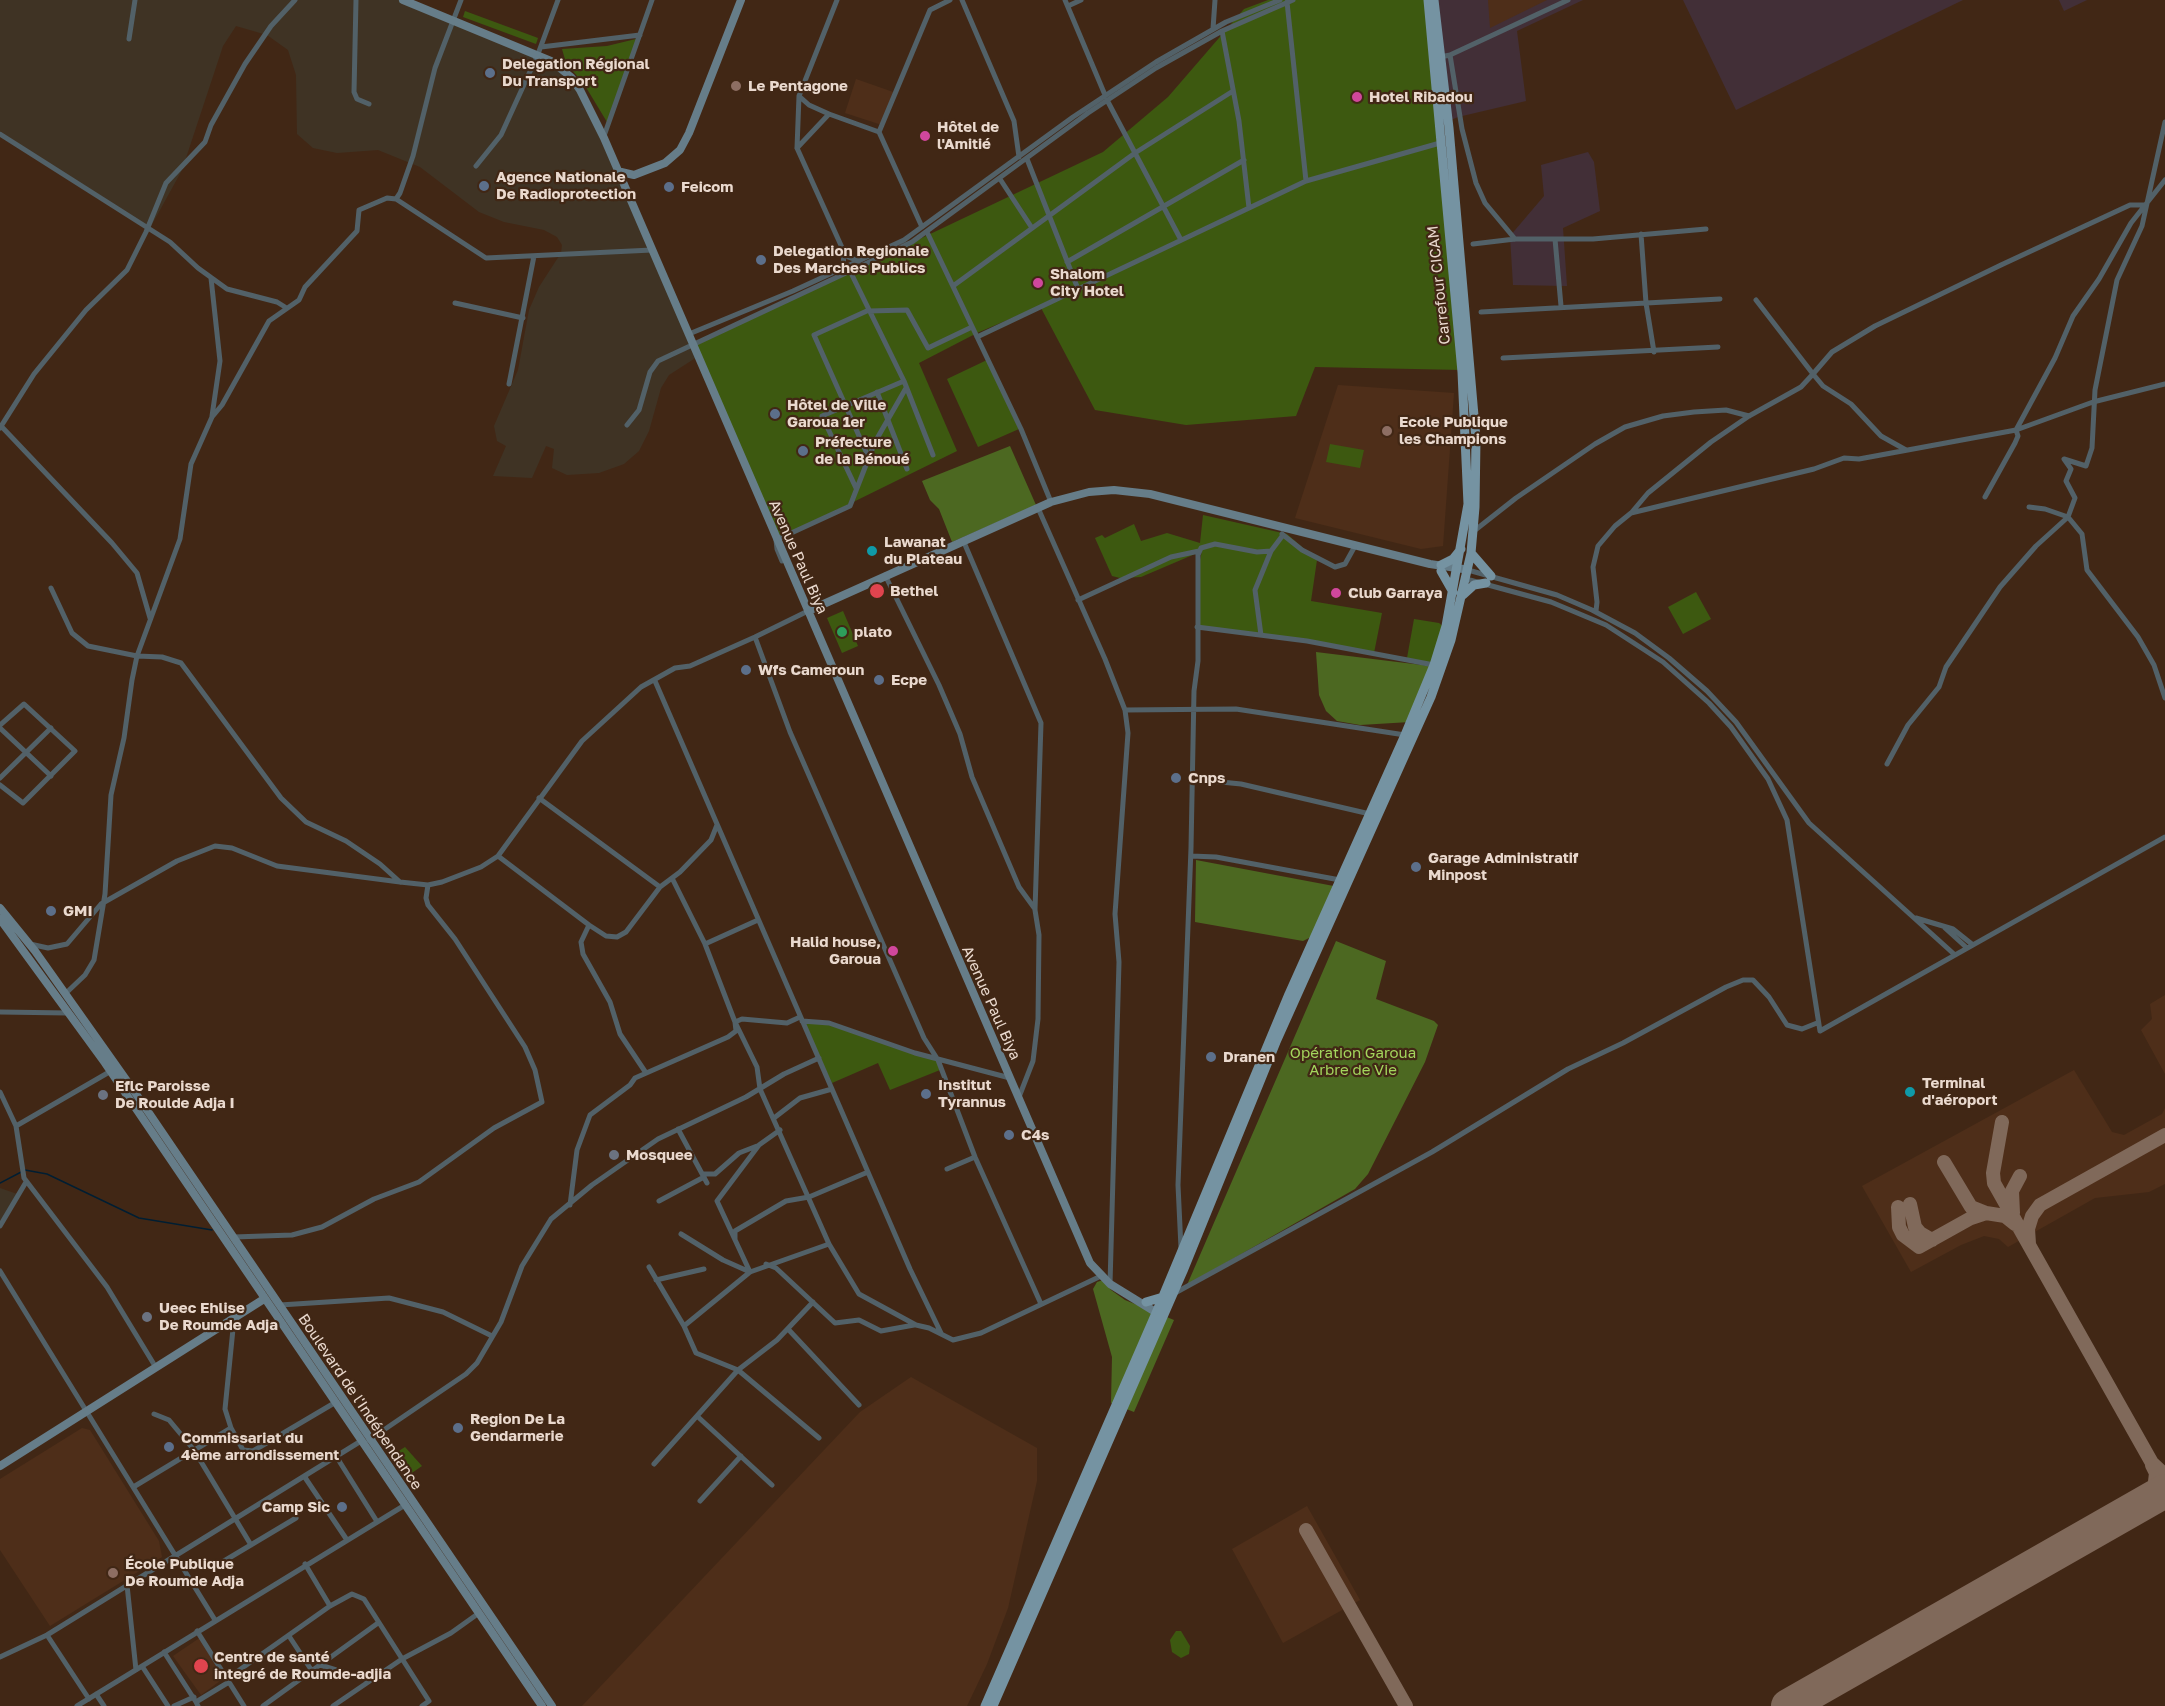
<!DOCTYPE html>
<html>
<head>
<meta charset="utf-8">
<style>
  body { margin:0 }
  canvas { display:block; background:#412715 }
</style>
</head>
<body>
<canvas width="2165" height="1706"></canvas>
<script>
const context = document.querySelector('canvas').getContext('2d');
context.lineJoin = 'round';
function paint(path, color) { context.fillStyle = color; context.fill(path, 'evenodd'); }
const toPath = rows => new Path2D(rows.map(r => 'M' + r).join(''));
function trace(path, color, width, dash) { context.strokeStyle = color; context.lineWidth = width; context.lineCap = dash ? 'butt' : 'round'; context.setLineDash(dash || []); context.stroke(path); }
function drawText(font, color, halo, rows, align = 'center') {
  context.font = font + ' "Golos Text",sans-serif'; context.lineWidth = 4.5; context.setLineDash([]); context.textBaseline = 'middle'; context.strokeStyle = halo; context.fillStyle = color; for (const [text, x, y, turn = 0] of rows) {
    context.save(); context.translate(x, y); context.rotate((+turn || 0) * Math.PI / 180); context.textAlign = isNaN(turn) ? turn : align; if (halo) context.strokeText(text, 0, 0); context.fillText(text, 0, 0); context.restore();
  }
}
paint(toPath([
  [0,0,402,0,538,54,580,90,697,357,669,375,661,388,649,431,639,451,624,464,599,473,567,475,552,468,554,449,546,446,532,478,493,476,506,446,497,441,494,426,518,370,529,310,539,287,561,253,562,245,557,237,544,230,504,222,479,212,420,167,378,150,337,153,313,148,297,134,296,75,288,50,267,35,236,26,223,46,182,170,149,230,0,131],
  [0,1188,17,1194,0,1224]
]), '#3f3324');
paint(toPath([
  [1429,0,1583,0,1517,31,1526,101,1458,117,1441,124],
  [1683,0,1963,0,1736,110],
  [2059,0,2087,0,2064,11],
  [1588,152,1594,162,1600,211,1563,228,1567,286,1513,285,1510,236,1544,196,1541,165]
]), '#422f37');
paint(toPath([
  [1488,0,1547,0,1490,28],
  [856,79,896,93,882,125,845,113],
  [1338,385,1454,393,1443,546,1421,549,1295,518],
  [2165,995,2165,1074,2141,1030,2152,1019,2150,1004],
  [2074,1070,2112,1132,2124,1135,2162,1114,2165,1108,2165,1184,2149,1192,2095,1198,2008,1247,1999,1239,1984,1236,1961,1245,1911,1272,1862,1186],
  [911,1377,1037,1448,1037,1481,1008,1608,987,1664,967,1706,582,1706,860,1412],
  [82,1428,90,1430,159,1541,162,1557,50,1626,0,1550,0,1479],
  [1307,1506,1360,1600,1283,1643,1232,1549],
  [201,1637,228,1675,201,1695,173,1656]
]), '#4e2e19');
paint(toPath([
  [1268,0,1429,0,1464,370,1315,367,1296,416,1186,425,1095,410,1040,306,977,333,919,363,957,451,776,540,692,347,1103,152,1168,97,1244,9],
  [465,11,538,38,536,44,463,17],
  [640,38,607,122,584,84,566,63,562,49,607,46],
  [987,360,1019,429,978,447,947,379],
  [1330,444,1364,450,1360,468,1326,462],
  [1203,515,1287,534,1317,560,1311,601,1382,613,1374,653,1200,627,1200,560,1202,551,1141,577,1120,578,1112,576,1095,538,1102,535,1105,538,1134,524,1141,541,1167,533,1200,543],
  [1696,592,1711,619,1683,634,1668,607],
  [843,611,858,646,842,653,827,618],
  [1414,619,1439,623,1444,627,1431,663,1407,658],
  [814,1020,938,1060,940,1070,890,1090,878,1063,832,1083,802,1021],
  [405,1447,422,1466,406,1477,391,1456],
  [1176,1631,1181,1631,1190,1646,1189,1654,1181,1658,1172,1652,1170,1640]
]), '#3d5910');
paint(toPath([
  [1010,446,1036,505,952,542,939,509,930,500,922,481],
  [1316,652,1430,666,1410,722,1360,725,1337,721,1326,711,1319,695],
  [1196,860,1339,887,1315,935,1303,941,1195,922],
  [1336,941,1386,961,1376,999,1434,1021,1438,1025,1425,1062,1368,1174,1355,1189,1187,1285],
  [1103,1280,1111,1290,1125,1300,1174,1320,1134,1412,1111,1403,1112,1357,1093,1289,1097,1282]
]), '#4c6821');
trace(toPath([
  [0,1183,25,1170,47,1174,139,1218,212,1230]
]), '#001e32', 1.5);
trace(toPath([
  [2002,1122,1993,1173,1994,1183,2152,1463,2165,1475],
  [1944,1162,1971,1207,1986,1213],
  [1910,1204,1915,1227,1920,1233,1932,1240],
  [1898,1207,1899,1227,1903,1235,1919,1247,1971,1218,1986,1213,2005,1216,2015,1224],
  [2013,1213,2012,1191,2020,1176],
  [2029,1244,2028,1229,2032,1216,2040,1205,2165,1135],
  [2152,1465,2156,1473,2153,1499],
  [1306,1530,1406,1706]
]), '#80695a', 14);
trace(toPath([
  [1788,1706,2165,1491]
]), '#80695a', 34);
trace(toPath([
  [356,0,354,92,357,99,369,104],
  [837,0,799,96,797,148,844,252,843,268],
  [962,0,1014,121,1019,157],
  [1065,0,1105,95],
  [1287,2,1306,181],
  [1068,6,1081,0],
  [1213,29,1215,0],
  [1222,31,1239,121,1249,208],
  [129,39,135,0],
  [541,47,640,35],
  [1450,55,1462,129,1476,183,1485,203,1515,239],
  [1440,57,1450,55,1568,0],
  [800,97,809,105,829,114],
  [1107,100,1181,240],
  [0,134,170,242,198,268,227,289,277,302,285,307],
  [604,136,652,0],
  [797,148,829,114,879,132],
  [1027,159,1078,289],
  [476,166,501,135,538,54,558,0],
  [1000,179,1032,228],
  [396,199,486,258,652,250],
  [922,227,879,132,930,10,950,0],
  [927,232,1021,429,1051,502],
  [1641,234,1646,303,1654,352],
  [1555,239,1561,306],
  [1473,244,1515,239,1593,239,1706,229],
  [844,252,848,257,859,261],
  [1067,262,1244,160],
  [850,271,904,381,933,455],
  [211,278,220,361,212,416],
  [953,286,1135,153,1233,91],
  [455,303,523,318],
  [869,311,907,310,928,348,972,327],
  [1481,312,1720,299],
  [689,334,793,291,904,240,1073,117,1156,62,1226,22,1280,0],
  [977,337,1306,181,1440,143],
  [1503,358,1718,347],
  [509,384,534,256],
  [877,392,907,469],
  [627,425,639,410,650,372,658,361,912,242,1088,113,1156,68,1222,31,1293,0],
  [1,426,112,543,137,573,150,618],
  [0,428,34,374,86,310,127,270,146,232,166,183,205,142,211,125,245,64,271,26,295,0],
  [1906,450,1881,436,1851,404,1823,386,1813,374,1832,352,1875,326,2001,265,2130,205,2146,205],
  [868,456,814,335,869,310],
  [856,488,822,416,904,381],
  [1985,497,2015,443,2018,436,2016,430,2055,358,2073,316,2099,279,2131,223,2165,180],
  [2029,507,2045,509,2068,517,2082,534,2087,570,2138,637,2154,665,2165,698],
  [1038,508,1105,659,1125,710,1128,733,1115,914,1119,962,1110,1284],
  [1632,512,1648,493,1711,442,1749,416,1801,387,1813,374,1756,300],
  [1474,531,1516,498,1595,444,1625,427,1663,416,1694,412,1726,410,1749,416],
  [1282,534,1302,550,1335,567,1345,564,1355,546],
  [963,540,1041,723,1035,910,1039,935,1038,1019,1033,1061,1019,1097],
  [782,561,777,549,776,540,850,506,875,442,906,388],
  [1468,570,1557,595,1592,610,1635,633,1669,658,1707,691,1736,722,1809,823,1955,955],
  [885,575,939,685,960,734,972,777,1019,887,1035,909],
  [1466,579,1551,602,1606,625,1663,662,1709,703,1731,727,1768,779,1787,820,1820,1031,2165,837],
  [51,588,72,633,88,646,137,656,162,657,181,663,281,798,306,822,346,841,380,864,400,882],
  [1078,600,1171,557,1199,551],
  [1596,611,1597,602,1593,567,1598,546,1615,526,1631,513,1814,469,1844,458,1859,459,2016,430,2093,402,2165,384],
  [1197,627,1307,641,1434,665],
  [1261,635,1255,590,1271,551],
  [755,637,790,732,924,1038,938,1060,975,1157,1041,1304],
  [655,681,910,1269,941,1333],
  [1125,710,1236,709,1405,735],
  [0,725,24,704,75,751,23,803,0,785],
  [0,728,51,776],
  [1887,764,1908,725,1939,687,1946,667,2000,587,2036,546,2068,517,2075,498,2066,481,2071,469,2064,459,2086,466,2092,448,2095,390,2117,280,2142,226,2165,122],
  [0,778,51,728],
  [1191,779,1241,784,1370,814],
  [539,798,660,887],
  [498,856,589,925,606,936,617,937,626,932,660,887,680,872,711,840,717,825],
  [1191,856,1216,857,1340,880],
  [672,878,705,944],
  [1916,918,1953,929,1973,945],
  [758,920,705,944,735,1022,757,1067,760,1089,829,1244,859,1294,916,1325,929,1328,953,1340,981,1333,1101,1276],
  [589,925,581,942,583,954,610,1002,620,1034,646,1073],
  [1945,928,1967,948],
  [30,944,48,948,67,944,101,904,177,861,215,846,232,848,277,866,400,882,428,885,442,882,481,867,498,856,582,741,641,687,675,668,690,666,755,637,808,611,807,609],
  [65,994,85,975,94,960,105,894,111,795,124,738,132,680,137,656,180,539,191,464,212,417,222,405,269,321,299,300,305,287,357,231,359,210,387,198,396,199,400,193,413,156,435,68,461,0],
  [0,1012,68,1013],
  [802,1021,829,1023,915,1053,1010,1078],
  [0,1092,16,1126,24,1178,107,1287,155,1366],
  [774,1118,800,1098,832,1089],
  [16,1126,111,1071],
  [678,1129,707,1183],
  [947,1169,975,1157],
  [703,1174,715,1174,739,1153,757,1146],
  [659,1201,704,1177],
  [570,1205,577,1150,590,1115,630,1085,635,1078,728,1037,736,1031,735,1022,742,1019,787,1023,800,1017],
  [0,1226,26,1182],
  [681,1234,723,1260,750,1272],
  [234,1237,292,1235,322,1227,374,1199,419,1182,494,1128,542,1102,535,1070,525,1047,455,939,428,905,426,898,428,885],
  [735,1239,735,1231,786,1201,809,1197,868,1172],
  [1181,1248,1178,1185,1191,848,1194,691,1198,661,1198,555,1201,548,1215,544,1257,552,1271,551,1283,535],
  [766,1264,776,1268,835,1323,859,1320,881,1331,914,1325],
  [649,1267,684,1326,696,1353,738,1370,819,1438],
  [0,1271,215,1620],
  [750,1272,717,1201,759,1145,780,1130],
  [656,1280,704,1269],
  [1175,1293,1432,1152,1568,1069,1623,1043,1726,987,1743,980,1753,980,1769,997,1787,1025,1802,1029,1817,1023],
  [280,1305,389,1298,443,1312,492,1336],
  [234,1319,225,1409,231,1428,243,1450,253,1451,336,1402],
  [684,1326,750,1272,829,1244],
  [788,1329,859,1405],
  [154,1414,169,1420,194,1450,251,1545],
  [697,1416,772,1485],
  [369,1440,466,1374,477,1363,501,1322,522,1266,551,1219,592,1185,658,1139,746,1097,784,1074,819,1058],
  [336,1456,376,1520],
  [654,1464,738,1370,777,1340,813,1302],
  [304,1476,347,1540],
  [135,1486,231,1428],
  [700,1501,741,1456],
  [224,1561,296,1518],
  [305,1564,330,1606],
  [127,1585,136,1670],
  [197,1631,244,1706],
  [47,1635,89,1699],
  [289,1636,312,1671],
  [164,1652,196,1702],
  [0,1657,47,1635,361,1441],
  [320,1665,369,1680],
  [142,1666,168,1706],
  [228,1678,330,1606,352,1594,364,1599,429,1701,422,1706],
  [96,1694,104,1706],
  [77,1706,405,1505],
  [174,1706,194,1697],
  [198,1706,196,1702,229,1682],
  [263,1706,378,1623],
  [333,1706,402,1659,451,1633,479,1613]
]), '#526168', 5);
trace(toPath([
  [403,0,551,61,571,77,580,90,604,138,1090,1263,1110,1284,1162,1316],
  [617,171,634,175,665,163,680,150,689,133,741,0],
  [808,611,1051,502,1089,492,1114,490,1150,494,1430,564,1463,569],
  [0,908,35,951,132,1088,552,1706],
  [0,919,105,1063,542,1706],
  [0,1466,264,1299]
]), '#667d89', 8);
trace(toPath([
  [1471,553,1491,576],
  [1441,565,1453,559,1461,549],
  [1441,571,1453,592],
  [1463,595,1474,585,1486,583],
  [1146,1302,1163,1297],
  [985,1706,1156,1313,1289,994,1405,735,1434,665,1446,626,1468,504,1462,372,1428,0],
  [993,1706,1183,1271,1276,1042,1431,697,1451,640,1471,553,1475,507,1476,439,1449,128,1434,0]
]), '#7593a2', 9);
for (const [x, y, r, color] of [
  [490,73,6,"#5c6f8a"],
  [736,86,6,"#8d6e63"],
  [1357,97,6,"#d1479c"],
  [925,136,6,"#d1479c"],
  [484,186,6,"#5c6f8a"],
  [669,187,6,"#5c6f8a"],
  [761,260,6,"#5c6f8a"],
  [1038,283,6,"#d1479c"],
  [775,414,6,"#5c6f8a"],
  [1387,431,6,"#8d6e63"],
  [803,451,6,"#5c6f8a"],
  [872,551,6,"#0f9aa8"],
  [877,591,8,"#e0444e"],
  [1336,593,6,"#d1479c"],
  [842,632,6,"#2e9e5b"],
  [746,670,6,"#5c6f8a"],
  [879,680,6,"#5c6f8a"],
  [1176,778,6,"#5c6f8a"],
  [1416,867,6,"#5c6f8a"],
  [51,911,6,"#5c6f8a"],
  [893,951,6,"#d1479c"],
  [1211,1057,6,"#5c6f8a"],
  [1910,1092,6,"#0f9aa8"],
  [926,1094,6,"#5c6f8a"],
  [103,1095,6,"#6b7280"],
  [1009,1135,6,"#5c6f8a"],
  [614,1155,6,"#6b7280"],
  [147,1317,6,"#6b7280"],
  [458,1428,6,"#5c6f8a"],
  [169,1447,6,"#5c6f8a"],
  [342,1507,6,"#5c6f8a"],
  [113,1573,6,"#8d6e63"],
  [201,1666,8,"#e0444e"]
]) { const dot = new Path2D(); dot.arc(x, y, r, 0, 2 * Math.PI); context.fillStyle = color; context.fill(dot); trace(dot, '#412715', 2); }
drawText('bold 15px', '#ead9ce', '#412715', [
  ["Delegation Régional",502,64],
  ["Du Transport",502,81],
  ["Le Pentagone",748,86],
  ["Hotel Ribadou",1369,97],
  ["Hôtel de",937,127],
  ["l'Amitié",937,144],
  ["Agence Nationale",496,177],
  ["De Radioprotection",496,194],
  ["Feicom",681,187],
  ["Delegation Regionale",773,251],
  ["Des Marches Publics",773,268],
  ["Shalom",1050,274],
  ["City Hotel",1050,291],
  ["Hôtel de Ville",787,405],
  ["Garoua 1er",787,422],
  ["Ecole Publique",1399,422],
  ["les Champions",1399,439],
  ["Préfecture",815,442],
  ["de la Bénoué",815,459],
  ["Lawanat",884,542],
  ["du Plateau",884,559],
  ["Bethel",890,591],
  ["Club Garraya",1348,593],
  ["plato",854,632],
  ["Wfs Cameroun",758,670],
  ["Ecpe",891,680],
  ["Cnps",1188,778],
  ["Garage Administratif",1428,858],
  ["Minpost",1428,875],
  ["GMI",63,911],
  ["Halid house,",881,942,"right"],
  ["Garoua",881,959,"right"],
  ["Dranen",1223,1057],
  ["Terminal",1922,1083],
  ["d'aéroport",1922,1100],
  ["Institut",938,1085],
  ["Tyrannus",938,1102],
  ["Eflc Paroisse",115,1086],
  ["De Roulde Adja I",115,1103],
  ["C4s",1021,1135],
  ["Mosquee",626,1155],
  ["Ueec Ehlise",159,1308],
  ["De Roumde Adja",159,1325],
  ["Region De La",470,1419],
  ["Gendarmerie",470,1436],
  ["Commissariat du",181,1438],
  ["4ème arrondissement",181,1455],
  ["Camp Sic",330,1507,"right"],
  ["École Publique",125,1564],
  ["De Roumde Adja",125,1581],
  ["Centre de santé",214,1657],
  ["integré de Roumde-adjia",214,1674]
], 'left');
drawText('15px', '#ead9ce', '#412715', [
  ["Carrefour CICAM",1439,285,-96],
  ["Avenue Paul Biya",798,557,66],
  ["Avenue Paul Biya",991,1003,66],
  ["Boulevard de l'Indépendance",360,1402,56]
]);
drawText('15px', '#a4d65d', '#412715', [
  ["Opération Garoua",1353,1053],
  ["Arbre de Vie",1353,1070]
]);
</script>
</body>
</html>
